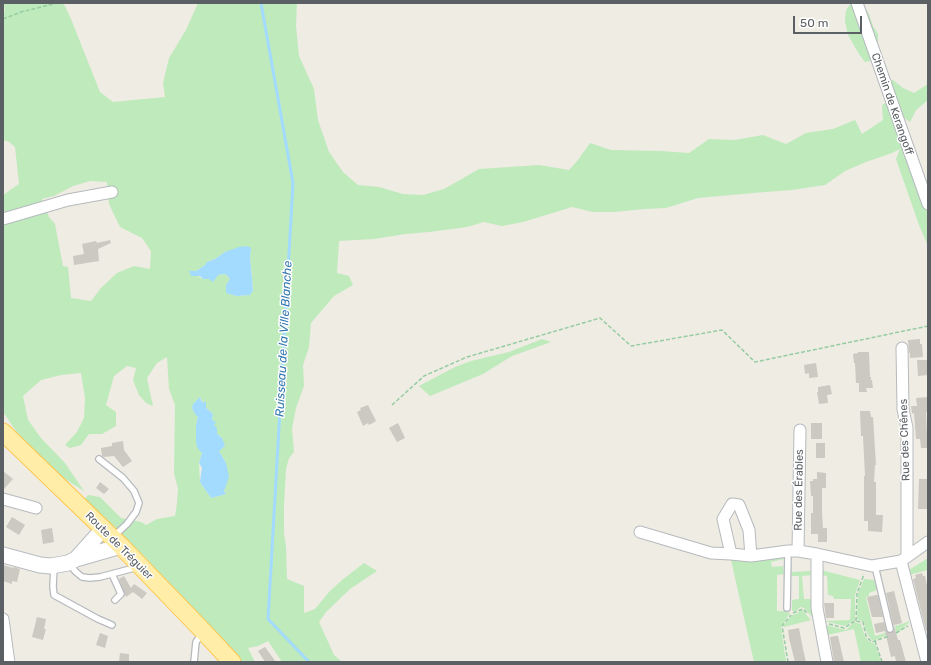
<!DOCTYPE html>
<html>
<head>
<meta charset="utf-8">
<style>
  body { margin:0 }
  #map { position:relative; width:931px; height:665px; overflow:hidden; background:#efece3; font-family:Rubik,sans-serif }
  canvas { display:block }
  .frame { position:absolute; inset:0; border:4px solid #5b6065; pointer-events:none }
  .scale { position:absolute; left:793px; top:16px; width:69px; height:18px; box-sizing:border-box; border:2px solid #5b6065; border-top:0; padding-left:5px; font-size:12px; line-height:14px; white-space:nowrap; color:#5b6065; -webkit-text-stroke:3px #fff; paint-order:stroke }
</style>
</head>
<body>
<div id="map">
<canvas width="931" height="665"></canvas>
<div class="frame"></div>
<div class="scale">50 m</div>
</div>
<script>
const context = document.querySelector('canvas').getContext('2d');
context.lineJoin = 'round';
function paint(path, color) { context.fillStyle = color; context.fill(path, 'evenodd'); }
const toPath = rows => new Path2D(rows.map(r => 'M' + r).join(''));
function trace(path, color, width, dash) { context.strokeStyle = color; context.lineWidth = width; context.lineCap = dash ? 'butt' : 'round'; context.setLineDash(dash || []); context.stroke(path); }
function drawText(font, color, halo, rows, align = 'center') {
  context.font = font + ' Rubik,sans-serif'; context.lineWidth = 3; context.setLineDash([]); context.textBaseline = 'middle'; context.strokeStyle = halo; context.fillStyle = color; for (const [text, x, y, turn = 0] of rows) {
    context.save(); context.translate(x, y); context.rotate((+turn || 0) * Math.PI / 180); context.textAlign = isNaN(turn) ? turn : align; if (halo) context.strokeText(text, 0, 0); context.fillText(text, 0, 0); context.restore();
  }
}
paint(toPath([
  [4,3,62,3,65,6,71,19,100,92,113,102,165,97,163,83,169,58,186,30,198,3,297,3,296,26,299,56,314,89,318,120,329,152,343,172,358,185,379,187,403,194,423,195,444,189,479,169,539,165,569,170,578,160,590,143,611,150,661,151,689,153,709,139,735,140,763,135,786,144,806,133,833,129,855,120,862,134,883,120,882,105,887,102,890,80,893,80,903,88,914,93,928,84,928,100,916,110,910,122,903,117,928,191,928,246,919,225,896,159,900,149,892,153,866,162,845,171,825,185,792,190,753,193,698,198,666,208,644,209,614,212,593,212,572,207,523,222,502,226,484,222,467,227,429,232,405,234,374,239,339,241,337,273,349,276,353,285,334,296,311,323,309,347,303,365,304,386,296,408,292,429,294,452,289,458,286,469,284,506,284,533,286,547,287,579,304,586,304,613,315,609,329,592,342,580,364,563,377,571,350,589,326,612,319,622,334,655,342,662,282,662,268,641,258,646,248,648,255,662,241,662,212,632,143,555,128,544,115,527,107,521,84,500,88,495,100,497,121,518,141,522,146,525,157,519,175,516,177,503,178,489,174,473,175,405,169,389,167,357,157,363,147,378,153,406,146,403,139,395,133,380,136,368,127,366,114,376,106,405,116,412,116,426,102,434,89,434,81,445,70,448,65,445,77,432,84,418,85,398,81,373,61,375,41,380,23,396,28,420,41,438,65,463,84,491,62,477,36,453,16,431,3,412,3,195,19,184,15,147,9,142,3,140,3,12,5,11],
  [90,181,107,182,109,204,120,227,142,238,151,251,150,269,134,266,117,273,101,288,91,301,71,298,68,267,63,266,55,224,49,217,42,199,54,196,73,186],
  [251,248,250,257,253,290,249,295,237,296,227,293,226,285,230,279,226,274,218,275,209,279,203,279,189,271,196,271,204,266,207,262,215,259,225,252],
  [200,397,206,408,213,414,212,420,213,425,217,434,222,438,219,451,226,463,224,491,226,494,211,498,200,482,199,463,202,453,196,425,198,417,192,408,193,404],
  [851,3,861,3,864,6,869,14,873,26,878,34,878,52,871,53,870,61,865,62,859,54,848,35,845,21,846,10],
  [542,339,551,342,512,356,483,374,430,396,419,386,455,367,471,361,509,352],
  [783,557,784,559,771,562,772,567,783,566,784,574,777,575,777,611,784,611,790,613,781,627,786,662,754,662,731,560,736,558],
  [928,558,928,570,909,575,909,570],
  [821,570,860,580,855,595,855,620,845,626,824,621,850,620,851,599,834,599,833,596,828,595,827,576,820,575],
  [810,571,811,575,802,576,804,599,811,599,812,617,804,608,800,607,796,611,792,611,792,600,799,599,799,576,792,576,791,572],
  [864,579,874,580,877,590,869,593,869,596,866,597,875,636,888,632,889,634,875,640,872,640,868,635,865,628,864,622,857,619,858,594],
  [802,610,811,620,784,627,783,626,792,615,796,614],
  [911,621,899,631,896,632,895,626],
  [854,622,861,624,865,637,870,642,875,644,881,662,861,662,854,629,823,636,821,624,846,630]
]), '#beeabc');
paint(toPath([
  [247,246,251,248,250,257,253,290,250,295,237,296,226,293,226,285,230,279,226,274,218,275,213,282,209,279,203,279,200,276,191,276,189,271,196,271,204,266,207,262,215,259,225,252,239,247],
  [200,397,202,402,206,402,206,408,213,414,212,420,216,422,214,425,217,428,217,434,222,438,225,446,219,451,226,463,229,477,224,491,226,494,211,498,200,482,201,473,202,468,199,463,202,453,200,451,197,447,196,441,196,425,198,417,195,414,192,408,193,404]
]), '#a3dbff');
trace(toPath([
  [261,3,293,183,268,619,309,662]
]), '#a3dbff', 3);
paint(toPath([
  [110,240,111,243,98,249,99,261,74,265,73,256,84,254,82,244,96,241,97,243],
  [920,339,920,344,922,344,923,357,910,358,910,353,909,353,908,340],
  [858,352,869,352,870,377,871,377,871,380,872,380,873,388,866,388,867,392,859,392,859,383,856,383,855,363,854,363,853,354,858,353],
  [917,360,928,360,928,375,918,376],
  [816,363,818,377,809,378,809,373,805,374,804,365],
  [830,385,832,394,827,395,828,403,819,404,817,392,818,392,818,387],
  [928,397,928,412,926,412,927,434,928,434,928,448,921,448,920,439,916,439,914,413,912,414,911,406,917,406,916,398],
  [368,405,376,421,369,425,368,423,363,426,357,412,361,410,360,408],
  [860,411,870,411,871,417,873,417,876,465,875,465,874,482,876,482,876,515,883,515,882,532,868,531,868,521,864,521,864,476,865,476,863,436,861,436],
  [398,423,405,438,397,442,389,428],
  [811,423,822,423,822,439,811,439],
  [123,441,124,450,132,461,123,467,114,456,104,457,102,456,101,448,112,446,112,443],
  [816,443,825,443,825,458,816,458],
  [3,471,13,479,3,490],
  [817,472,826,473,826,488,822,488,822,513,823,528,827,528,827,542,818,542,818,534,811,534,811,513,813,513,813,496,811,496,810,481,813,481,813,479,817,479],
  [919,479,928,479,928,509,918,509],
  [100,482,109,489,104,494,96,488],
  [12,517,25,525,19,535,6,527],
  [52,528,54,542,43,544,41,530],
  [3,565,13,568,14,567,20,569,17,582,12,581,12,584,3,581],
  [922,573,923,576,925,576,928,590,928,631,926,631,913,579,916,578,915,575],
  [124,576,131,588,134,584,147,593,142,599,133,592,126,597,119,579],
  [894,591,902,623,894,625,898,640,900,640,906,662,896,662,895,656,891,657,885,631,876,633,874,624,884,622,887,632,891,633,894,631,894,628,886,593],
  [876,595,878,595,883,617,872,617,867,597],
  [824,603,834,603,834,618,826,618],
  [37,617,46,619,44,629,46,629,43,640,32,637],
  [799,628,803,649,806,662,795,662,789,638,788,630],
  [100,633,108,636,105,648,96,645],
  [836,636,838,636,844,662,834,662,830,637],
  [265,647,276,662,265,662,258,651],
  [120,653,129,654,129,662,119,662]
]), '#ccc8c2');
const lane = toPath([
  [99,459,123,478,134,491,139,503,136,512,127,524,114,536],
  [69,564,76,572,82,577,90,578,100,577,138,567],
  [875,566,890,629],
  [54,567,53,587,54,595,98,619,112,625],
  [112,574,121,594,115,600],
  [787,608,788,551],
  [194,662,196,642,202,633]
]);
const street = toPath([
  [857,3,928,204],
  [3,219,68,200,112,192],
  [902,348,903,409,907,428,907,557],
  [3,499,36,508],
  [640,532,711,553,731,554,751,556,788,551,798,551,817,554,872,566,901,561,928,542],
  [798,551,800,430],
  [731,554,723,519,732,504,739,505,749,530,751,556],
  [817,554,817,608,827,662],
  [901,561,927,662],
  [3,619,8,656,9,662]
]);
const secondary = toPath([
  [3,555,40,565,51,566,68,563,76,559,121,546],
  [76,559,103,529]
]);
const primary = toPath([
  [3,432,121,546,203,631,232,662]
]);
trace(lane, '#b6babe', 8);
trace(street, '#b6babe', 13);
trace(secondary, '#b8bdc3', 17);
trace(primary, '#ffc54c', 19);
trace(toPath([
  [3,19,21,12,57,3],
  [392,405,424,376,467,357,600,318,631,346,722,330,755,362,928,326],
  [793,613,803,609,807,613],
  [856,621,857,594,864,574],
  [829,624,844,628,855,621,863,622,866,636,872,642,889,636],
  [896,633,908,626],
  [875,641,882,662],
  [788,662,782,626,791,615]
]), '#95cca2', 1.5, [4, 2]);
trace(lane, '#fff', 5.5);
trace(street, '#fff', 11);
trace(secondary, '#fff', 15);
trace(primary, '#ffeda8', 17);
drawText('11px', '#5b6065', '#fff', [
  ["Chemin de Kerangoff",892,104,71],
  ["Rue des Chênes",905,440,-92],
  ["Rue des Érables",799,490,-89],
  ["Route de Tréguier",119,546,45]
]);
drawText('italic 12px', '#3377b2', '#fff', [
  ["Ruisseau de la Ville Blanche",284,339,-87]
]);
</script>
</body>
</html>
